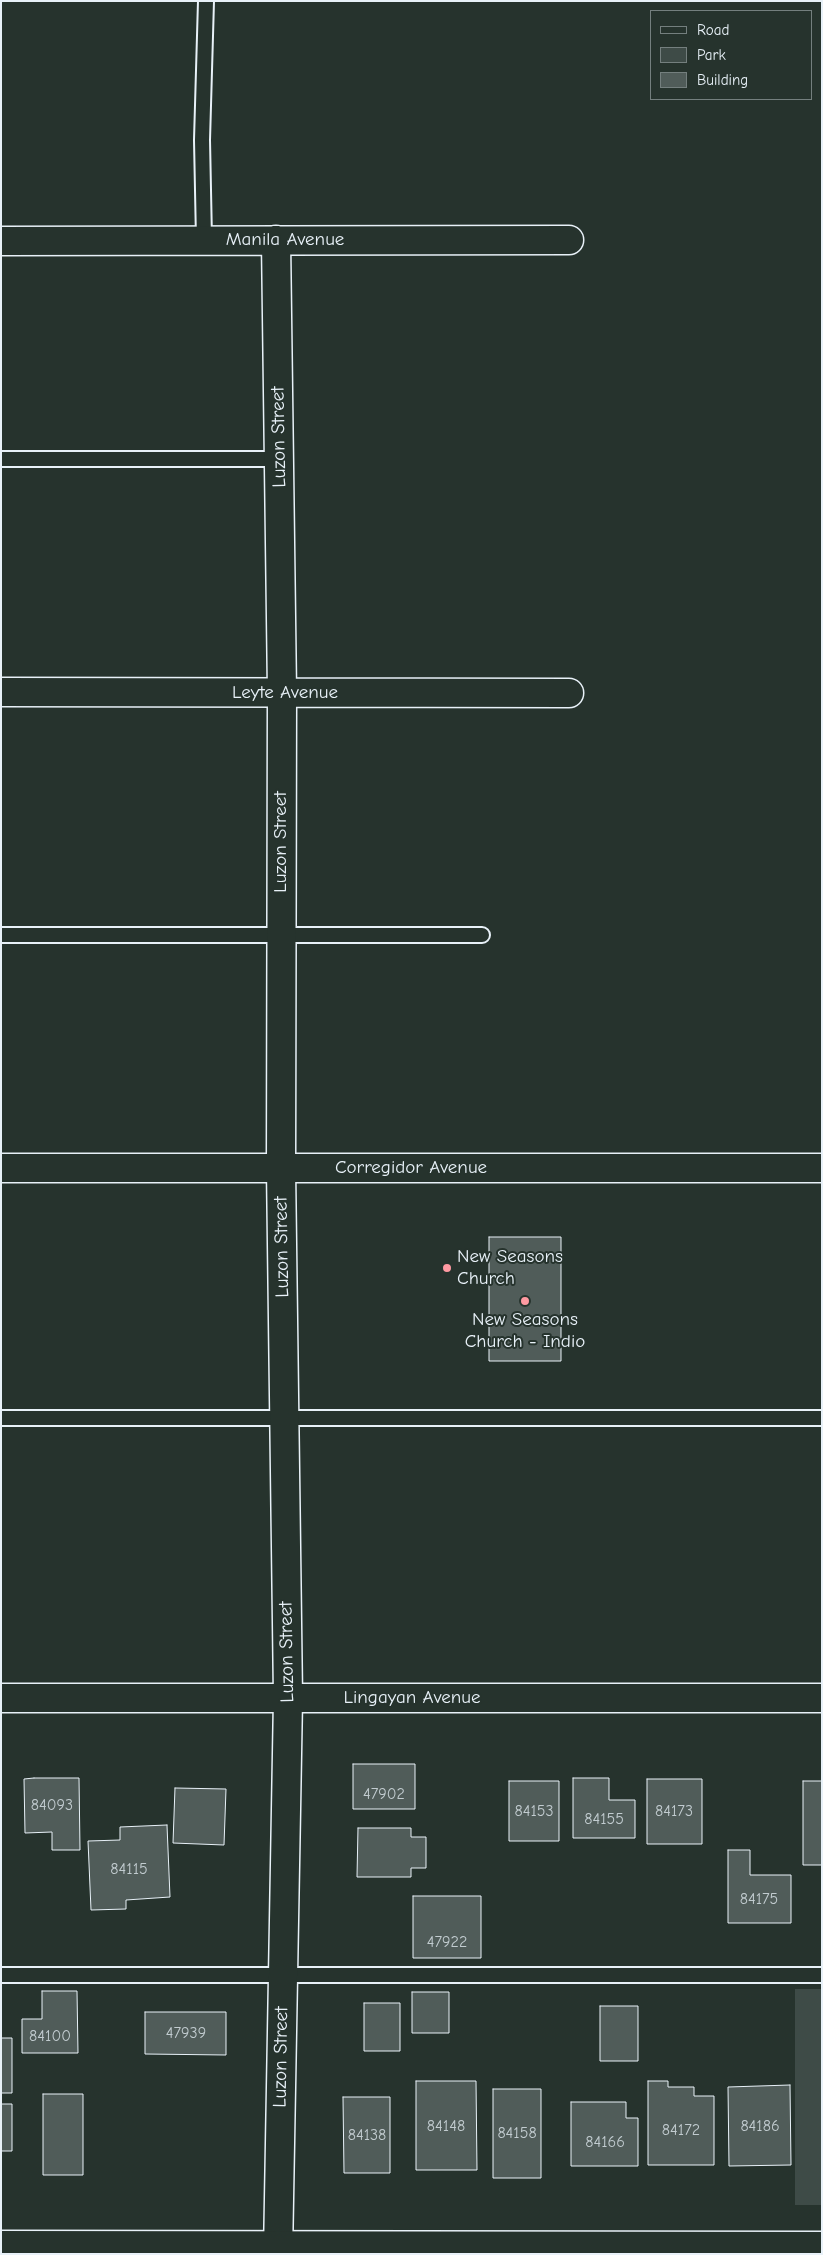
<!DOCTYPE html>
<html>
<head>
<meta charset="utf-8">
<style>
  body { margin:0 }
  #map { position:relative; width:823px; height:2255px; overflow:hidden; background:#26332d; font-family:"Comic Neue",sans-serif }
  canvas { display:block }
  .frame { position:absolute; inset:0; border:2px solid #e8f1f8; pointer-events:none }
  .legend { position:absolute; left:650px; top:10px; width:162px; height:90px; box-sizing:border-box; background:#26332d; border:1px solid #747f7e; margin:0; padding:6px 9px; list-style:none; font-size:15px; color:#e8f1f8 }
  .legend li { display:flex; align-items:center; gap:10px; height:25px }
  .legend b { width:25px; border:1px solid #747f7e }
</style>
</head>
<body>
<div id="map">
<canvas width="823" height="2255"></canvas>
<div class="frame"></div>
<ul class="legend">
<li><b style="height:6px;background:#26332d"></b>Road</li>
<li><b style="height:14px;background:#3e4b47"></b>Park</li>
<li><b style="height:14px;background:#505c59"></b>Building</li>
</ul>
</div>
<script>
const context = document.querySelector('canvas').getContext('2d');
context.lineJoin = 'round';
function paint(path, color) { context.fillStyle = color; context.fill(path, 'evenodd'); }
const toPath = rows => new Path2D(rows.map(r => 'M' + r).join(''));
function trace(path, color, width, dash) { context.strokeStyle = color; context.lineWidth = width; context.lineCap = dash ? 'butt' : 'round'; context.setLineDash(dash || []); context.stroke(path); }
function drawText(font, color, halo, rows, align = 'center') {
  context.font = font + ' "Comic Neue",sans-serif'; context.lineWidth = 4; context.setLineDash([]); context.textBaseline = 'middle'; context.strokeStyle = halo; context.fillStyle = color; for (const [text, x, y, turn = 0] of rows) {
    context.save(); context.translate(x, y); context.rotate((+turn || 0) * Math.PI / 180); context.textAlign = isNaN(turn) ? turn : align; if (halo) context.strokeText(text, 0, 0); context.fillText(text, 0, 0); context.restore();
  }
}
paint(toPath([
  [795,1989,822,1989,822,2205,795,2205]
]), '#3e4b47');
const building = toPath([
  [489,1237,561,1237,561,1361,489,1361,489,1237],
  [353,1764,415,1764,415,1809,353,1809,353,1764],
  [34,1778,79,1778,80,1850,52,1850,52,1832,25,1833,24,1779,34,1778],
  [573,1778,609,1778,609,1800,635,1800,635,1838,573,1838,573,1778],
  [647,1779,702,1779,702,1844,647,1844,647,1779],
  [509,1781,559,1781,559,1841,509,1841,509,1781],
  [803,1781,822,1781,822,1865,803,1865,803,1781],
  [175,1788,226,1789,224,1845,173,1843,175,1788],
  [167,1825,170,1897,126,1900,126,1909,91,1910,88,1841,120,1840,120,1827,167,1825],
  [358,1828,411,1828,411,1837,426,1837,426,1868,411,1868,411,1877,357,1877,358,1828],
  [728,1850,750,1850,750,1875,791,1875,791,1923,728,1923,728,1850],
  [413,1896,481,1896,481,1958,413,1958,413,1896],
  [42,1991,77,1991,78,2053,22,2053,22,2019,42,2019,42,1991],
  [412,1992,449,1992,449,2033,412,2033,412,1992],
  [364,2003,400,2003,400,2051,364,2051,364,2003],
  [600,2006,638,2006,638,2061,600,2061,600,2006],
  [145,2012,226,2012,226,2055,145,2054,145,2012],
  [1,2038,12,2038,12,2093,1,2093,1,2038],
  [416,2081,476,2081,477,2170,416,2170,416,2081],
  [648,2081,668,2081,668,2087,694,2087,694,2096,714,2096,714,2165,648,2165,648,2081],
  [790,2085,791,2165,729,2166,728,2087,790,2085],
  [493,2089,541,2089,541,2178,493,2178,493,2089],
  [43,2094,83,2094,83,2175,43,2175,43,2094],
  [343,2097,390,2097,390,2173,344,2173,343,2097],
  [571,2102,626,2102,626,2118,638,2118,638,2166,571,2166,571,2102],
  [1,2104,12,2104,12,2151,1,2151,1,2104]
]);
paint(building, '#505c59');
trace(building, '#e8f1f8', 1);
const lane = toPath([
  [204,240,202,140,206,1],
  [1,459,279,459],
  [1,935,482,935],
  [1,1418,822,1418],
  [1,1975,822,1975]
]);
const street = toPath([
  [276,240,282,693,281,1168,288,1698,278,2254],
  [1,241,569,240],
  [1,692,569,693],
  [1,1168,822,1168],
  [1,1698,822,1698]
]);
const secondary = toPath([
  [1,2245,822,2246]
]);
trace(lane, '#e8f1f8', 18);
trace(street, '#e8f1f8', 31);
trace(secondary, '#e8f1f8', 31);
trace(lane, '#26332d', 14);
trace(street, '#26332d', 28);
trace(secondary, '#26332d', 28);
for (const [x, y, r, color] of [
  [447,1268,5,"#ff9aa2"],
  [525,1301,5,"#ff9aa2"]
]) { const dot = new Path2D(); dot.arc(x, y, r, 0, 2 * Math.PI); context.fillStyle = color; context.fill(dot); trace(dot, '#26332d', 2); }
drawText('16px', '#c2ccd0', null, [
  ["47902",384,1794],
  ["84093",52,1805],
  ["84153",534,1811],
  ["84173",674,1811],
  ["84155",604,1819],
  ["84115",129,1869],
  ["84175",759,1899],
  ["47922",447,1942],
  ["47939",186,2033],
  ["84100",50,2036],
  ["84148",446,2126],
  ["84186",760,2126],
  ["84172",681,2130],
  ["84158",517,2133],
  ["84138",367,2135],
  ["84166",605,2142]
]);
drawText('19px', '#e8f1f8', '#26332d', [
  ["Manila Avenue",285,240],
  ["Luzon Street",279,437,-91],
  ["Leyte Avenue",285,693],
  ["Luzon Street",281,842,-90],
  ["Corregidor Avenue",411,1168],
  ["Luzon Street",282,1247,-91],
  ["Luzon Street",287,1652,-91],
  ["Lingayan Avenue",412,1698],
  ["Luzon Street",281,2057,-89]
]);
drawText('19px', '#e8f1f8', '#26332d', [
  ["New Seasons",457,1257],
  ["Church",457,1279],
  ["New Seasons",525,1320,"center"],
  ["Church - Indio",525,1342,"center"]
], 'left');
</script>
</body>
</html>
